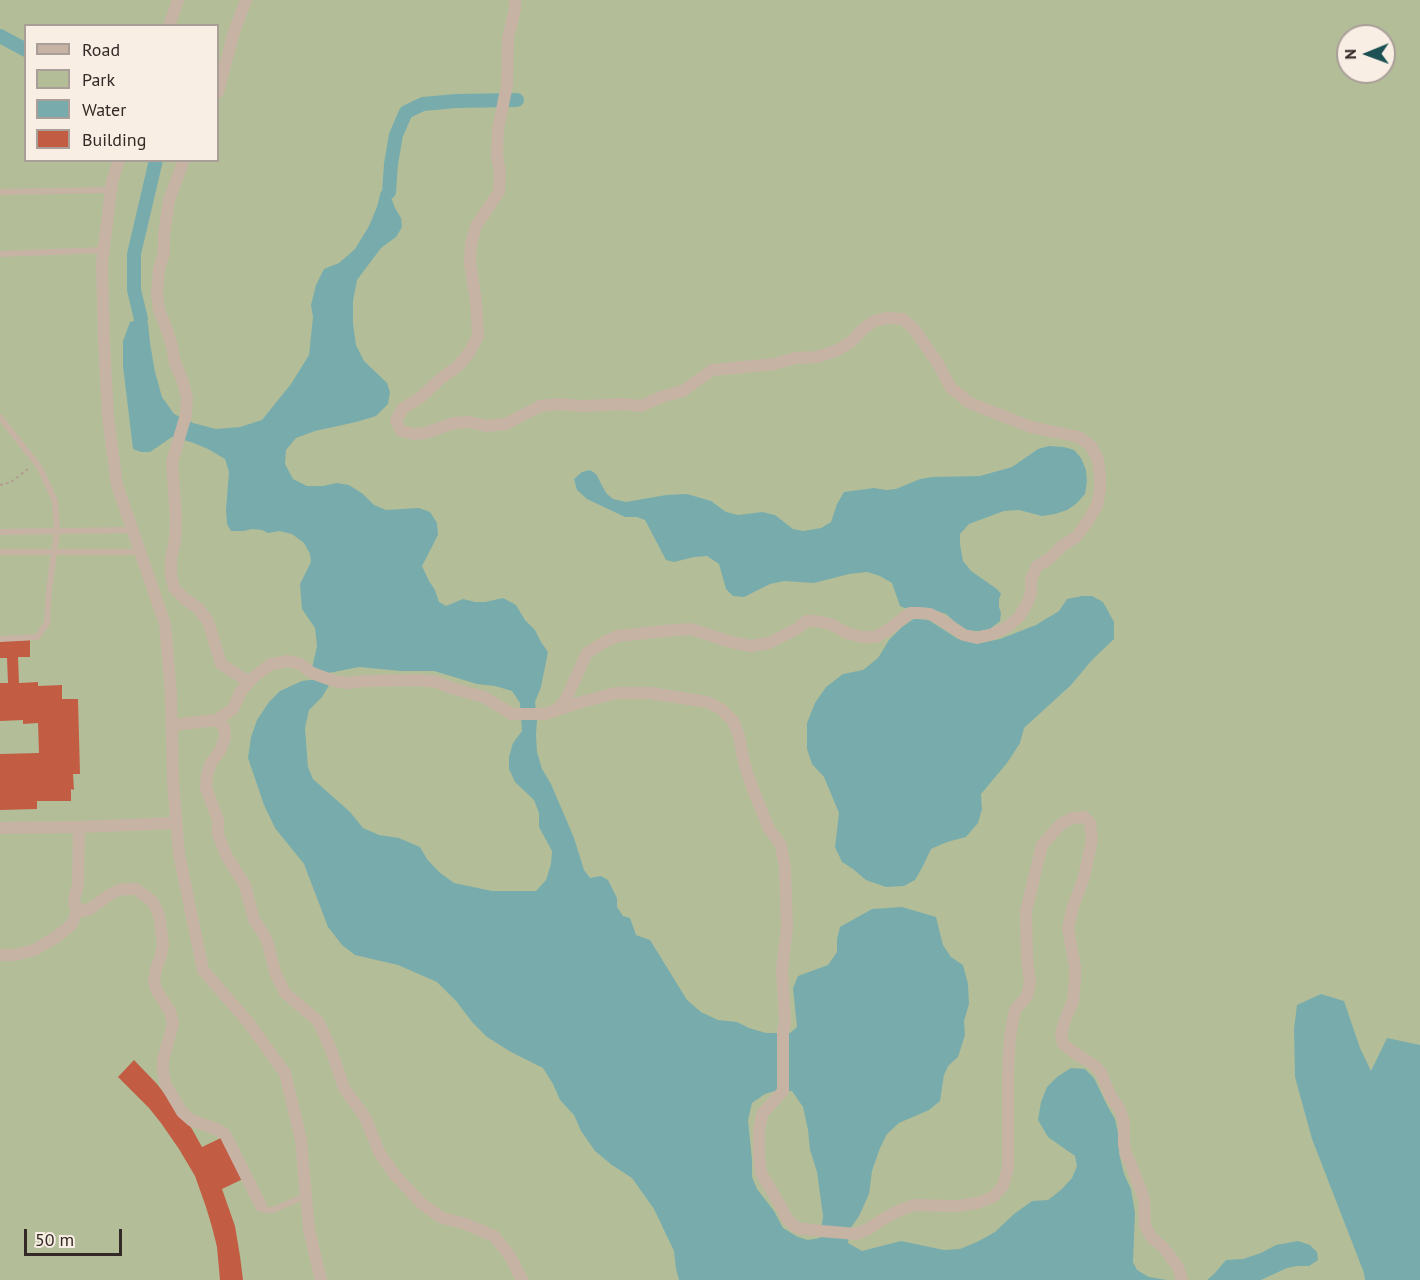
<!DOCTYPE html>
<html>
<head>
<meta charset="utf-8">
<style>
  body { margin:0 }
  #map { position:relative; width:1420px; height:1280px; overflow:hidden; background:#f0e4d8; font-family:"PT Sans",sans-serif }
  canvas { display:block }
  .legend { position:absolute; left:24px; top:24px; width:195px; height:138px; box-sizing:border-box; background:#f8eee4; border:2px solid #a99f98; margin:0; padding:8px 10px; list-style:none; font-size:18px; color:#332926 }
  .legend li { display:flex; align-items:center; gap:12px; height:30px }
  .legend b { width:30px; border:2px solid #a99f98 }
  .north { position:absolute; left:1336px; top:24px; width:60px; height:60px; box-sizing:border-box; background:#f8eee4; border:2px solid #a99f98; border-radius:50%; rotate:269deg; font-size:16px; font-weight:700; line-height:24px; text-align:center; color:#332926 }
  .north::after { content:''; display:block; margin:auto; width:21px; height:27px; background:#1d5153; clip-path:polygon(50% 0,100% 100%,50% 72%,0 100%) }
  .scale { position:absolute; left:24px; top:1229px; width:98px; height:27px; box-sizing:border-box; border:3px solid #332926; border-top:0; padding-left:8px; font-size:18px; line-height:21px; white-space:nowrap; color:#332926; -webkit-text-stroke:4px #f8eee4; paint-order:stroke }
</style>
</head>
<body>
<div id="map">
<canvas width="1420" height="1280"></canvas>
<ul class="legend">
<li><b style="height:8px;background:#c7b3a4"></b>Road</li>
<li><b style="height:16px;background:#b3be99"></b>Park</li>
<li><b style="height:16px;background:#78acac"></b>Water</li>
<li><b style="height:16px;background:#c25d44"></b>Building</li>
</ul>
<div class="north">N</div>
<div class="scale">50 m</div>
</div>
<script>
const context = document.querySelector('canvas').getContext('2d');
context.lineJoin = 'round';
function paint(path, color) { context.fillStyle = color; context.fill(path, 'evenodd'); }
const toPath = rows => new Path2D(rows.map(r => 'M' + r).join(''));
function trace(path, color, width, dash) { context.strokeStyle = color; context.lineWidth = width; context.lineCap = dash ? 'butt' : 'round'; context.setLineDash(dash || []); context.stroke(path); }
paint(toPath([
  [0,0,1420,0,1420,1280,0,1280],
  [26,26,218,26,218,160,26,160],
  [1348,36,1384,36,1384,72,1348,72]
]), '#b3be99');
paint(toPath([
  [381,191,389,192,395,208,401,218,402,227,396,237,381,248,357,280,353,301,353,323,356,345,364,361,387,383,390,392,388,404,376,416,356,422,315,431,296,438,286,450,285,464,293,479,307,486,323,486,337,483,349,485,363,494,374,505,386,510,419,508,430,512,437,523,438,535,422,566,429,581,435,590,439,602,446,606,463,599,475,602,485,602,503,598,516,605,525,620,535,630,541,642,548,652,541,687,535,702,537,720,536,734,537,752,542,769,551,784,574,838,584,870,590,878,601,876,608,880,617,898,617,907,623,916,630,918,636,935,650,940,687,1000,701,1012,718,1020,737,1022,749,1028,766,1033,790,1033,797,1027,793,988,798,976,828,965,837,952,837,939,840,927,872,909,902,907,936,917,943,945,951,957,963,965,968,984,969,1004,964,1021,965,1035,958,1057,948,1066,944,1075,940,1101,929,1110,899,1123,887,1134,880,1148,872,1171,869,1194,859,1216,850,1229,848,1243,862,1251,901,1241,944,1250,960,1249,977,1242,995,1232,1014,1214,1032,1201,1048,1200,1062,1189,1072,1178,1077,1166,1075,1156,1048,1137,1038,1120,1041,1102,1047,1087,1057,1077,1071,1068,1085,1069,1094,1078,1108,1107,1115,1119,1119,1137,1119,1153,1124,1174,1131,1189,1135,1213,1133,1262,1137,1270,1149,1277,1167,1280,679,1280,676,1269,674,1251,654,1209,632,1178,612,1165,595,1151,581,1131,574,1115,560,1100,553,1084,543,1068,511,1052,487,1037,472,1022,457,1002,437,982,398,965,355,955,342,945,328,927,304,864,275,828,264,805,248,758,251,737,257,720,269,702,280,691,302,681,317,679,330,684,322,697,309,710,305,728,308,767,313,779,350,812,363,828,379,835,399,838,420,847,427,859,439,872,454,883,492,891,536,891,546,880,551,864,552,851,539,827,539,813,534,800,515,782,509,769,509,757,513,743,522,731,520,703,512,691,495,686,477,684,434,671,401,671,359,667,329,673,312,668,317,646,315,628,302,609,300,584,311,562,310,554,304,543,292,534,279,531,268,533,262,530,252,529,244,531,231,531,227,524,226,510,229,472,225,459,208,449,191,442,172,437,150,452,141,452,133,449,123,366,123,341,130,322,141,319,148,323,150,343,155,372,162,397,174,414,193,423,216,429,240,427,262,420,291,384,309,355,313,317,311,305,316,285,324,269,339,263,355,249,369,226,377,207],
  [775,1091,792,1091,803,1107,808,1130,810,1150,817,1172,823,1216,820,1238,808,1240,798,1237,783,1228,774,1211,757,1189,752,1177,752,1160,748,1120,752,1103,765,1094],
  [1049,446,1064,447,1074,450,1081,458,1086,470,1087,482,1085,494,1076,504,1067,510,1055,514,1042,516,1019,510,1004,511,969,524,960,534,960,544,963,561,971,571,997,589,1001,594,999,599,999,607,1001,613,1000,621,990,629,979,631,964,630,946,614,931,609,907,609,900,606,892,583,880,576,867,572,849,574,814,583,784,581,770,584,744,597,733,596,726,589,719,564,707,556,694,557,674,562,666,560,645,520,637,517,625,517,587,499,577,490,574,479,582,472,590,470,596,474,606,493,613,499,626,502,666,495,687,494,711,501,726,512,738,515,762,512,775,515,793,529,803,531,821,528,831,522,837,504,844,492,874,488,886,490,896,489,920,479,932,477,980,476,1012,467,1038,449],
  [1082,596,1092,596,1103,602,1114,622,1114,639,1092,660,1071,685,1024,728,1020,743,1007,763,981,794,982,809,978,823,966,837,947,842,931,849,923,866,915,880,904,886,886,887,866,880,853,869,842,862,835,847,839,813,824,777,812,764,807,749,807,723,815,703,826,687,843,674,863,670,878,658,889,640,902,627,915,618,927,619,958,639,980,643,1000,639,1036,625,1059,611,1067,599],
  [1321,994,1344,1001,1360,1048,1371,1071,1387,1038,1420,1045,1420,1280,1365,1280,1364,1273,1312,1139,1295,1077,1294,1029,1297,1005],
  [1298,1241,1310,1245,1317,1252,1318,1260,1309,1266,1297,1266,1287,1268,1261,1280,1207,1280,1214,1274,1226,1260,1243,1259,1261,1253,1276,1245]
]), '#78acac');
trace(toPath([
  [0,36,26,50],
  [389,192,391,164,396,135,406,112,423,104,456,101,517,100],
  [141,319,134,290,134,254,156,160]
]), '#78acac', 14);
paint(toPath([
  [30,640,30,657,18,657,19,683,38,682,38,686,62,685,62,699,78,699,80,774,73,774,74,790,71,789,71,801,37,801,37,809,0,810,0,754,39,753,38,723,23,724,23,720,0,721,0,683,8,683,7,658,0,658,0,641],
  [134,1060,157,1084,192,1129,202,1147,223,1137,243,1179,222,1189,235,1226,240,1256,243,1280,220,1280,217,1247,212,1227,206,1207,195,1176,179,1149,161,1123,149,1108,118,1077]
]), '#c25d44');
trace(toPath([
  [0,485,11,482,28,469]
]), '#b39d8f', 2, [3, 3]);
trace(toPath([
  [0,192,111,190],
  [0,254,104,250],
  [0,417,40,468,55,501,57,531,49,590,47,623,37,637,0,639],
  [0,532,132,530],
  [0,552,140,552],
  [261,1206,266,1210,273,1210,305,1196]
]), '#c7b3a4', 6);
trace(toPath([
  [515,0,515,9,508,38,507,85,498,129,497,155,500,173,499,192,476,226,471,244,470,263,476,301,478,336,469,353,458,366,439,380,421,397,402,409,396,421,401,431,414,434,425,433,454,423,469,422,486,426,506,424,540,406,559,404,582,406,622,404,641,406,661,397,683,391,712,370,774,364,796,358,817,357,838,350,852,341,863,329,874,321,887,318,903,319,914,329,937,362,951,388,970,403,1031,427,1079,437,1091,446,1098,460,1100,476,1100,490,1097,505,1088,521,1076,537,1062,546,1049,559,1037,566,1031,579,1031,592,1028,602,1019,617,1007,627,993,634,977,638,964,635,938,618,930,614,919,613,910,613,888,630,876,637,862,637,847,633,830,624,816,621,806,621,798,628,769,643,751,646,731,642,691,629,674,630,618,636,606,641,587,653,566,699,557,710],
  [169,26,178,0],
  [218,92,234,32,246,0],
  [119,160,112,182,102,263,104,341,108,417,117,485,165,624,171,695,173,782,179,854,203,970,248,1022,285,1073,301,1140,309,1230,321,1280],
  [184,160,169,200,164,235,164,253,159,269,157,293,159,310,167,330,172,346,175,363,182,379,187,397,186,415,172,462,176,518,175,540,171,559,171,575,174,588,185,599,198,608,208,621,221,664,249,682],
  [217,720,233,709,241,691,255,676,271,664,288,661,300,664,312,673,334,681,348,683,364,681,419,680,437,682,451,688,484,697,512,714,545,714,578,703,616,693,650,693,707,702,721,709,733,721,739,736,744,763,752,787,769,829,781,845,785,868,787,928,782,969,785,1021,783,1033,783,1091,762,1114,759,1131,759,1155,761,1173,780,1205,787,1219,797,1228,821,1231,856,1234,868,1229,883,1219,898,1211,914,1205,958,1206,977,1203,993,1197,1003,1186,1008,1167,1008,1072,1010,1037,1015,1010,1027,996,1030,982,1027,959,1026,911,1042,845,1060,825,1072,818,1084,817,1090,822,1092,840,1084,877,1073,907,1068,928,1075,966,1075,980,1073,1001,1065,1020,1061,1034,1063,1044,1076,1054,1094,1065,1101,1073,1111,1097,1119,1108,1124,1122,1124,1144,1126,1154,1131,1164,1144,1199,1145,1225,1151,1237,1163,1247,1178,1267,1182,1280],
  [172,725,217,720,224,727,225,737,220,751,211,763,207,775,206,788,218,820,218,834,227,857,245,885,254,920,263,933,268,944,275,972,285,993,318,1021,330,1047,344,1088,365,1117,380,1154,395,1175,422,1204,442,1218,463,1223,494,1236,510,1256,522,1280],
  [79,827,78,885,75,895,74,904,78,908,83,911,90,909,109,895,119,890,128,889,136,889,152,901,159,915,163,944,161,955,156,969,154,982,157,991,170,1011,173,1024,163,1060,163,1072,166,1085,182,1112,191,1120,216,1129,225,1134,261,1206],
  [0,828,79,827,176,823],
  [0,955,15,955,34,950,55,938,72,924,78,908]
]), '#c7b3a4', 12);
</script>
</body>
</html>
